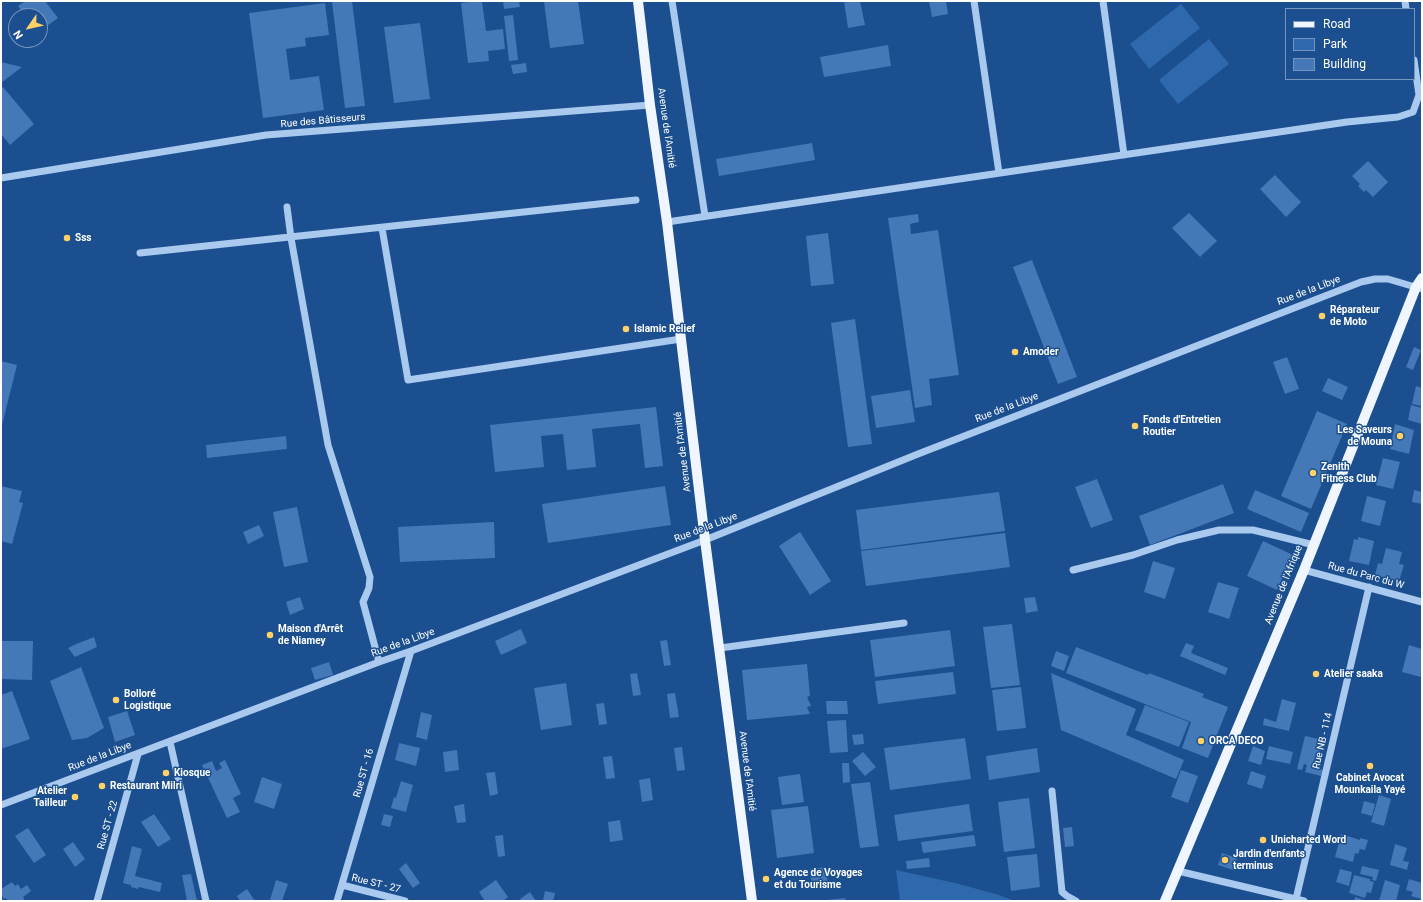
<!DOCTYPE html>
<html>
<head>
<meta charset="utf-8">
<style>
  body { margin:0 }
  #map { position:relative; width:1423px; height:902px; overflow:hidden; background:#1b4f8f; font-family:Roboto,sans-serif }
  canvas { display:block }
  .frame { position:absolute; inset:0; border:2px solid #fff; pointer-events:none }
  .legend { position:absolute; left:1285px; top:8px; width:130px; height:72px; box-sizing:border-box; background:#1b4f8f; border:1px solid #7695bc; margin:0; padding:5px 7px; list-style:none; font-size:12px; color:#fff }
  .legend li { display:flex; align-items:center; gap:8px; height:20px }
  .legend b { width:20px; border:1px solid #7695bc }
  .north { position:absolute; left:8px; top:8px; width:40px; height:40px; box-sizing:border-box; background:#1b4f8f; border:1px solid #7695bc; border-radius:50%; rotate:236deg; font-size:11px; font-weight:700; line-height:16px; text-align:center; color:#fff }
  .north::after { content:''; display:block; margin:auto; width:14px; height:18px; background:#ffd166; clip-path:polygon(50% 0,100% 100%,50% 72%,0 100%) }
</style>
</head>
<body>
<div id="map">
<canvas width="1423" height="902"></canvas>
<div class="frame"></div>
<ul class="legend">
<li><b style="height:5px;background:#f0f6ff"></b>Road</li>
<li><b style="height:11px;background:#2e69ad"></b>Park</li>
<li><b style="height:11px;background:#4478b7"></b>Building</li>
</ul>
<div class="north">N</div>
</div>
<script>
const context = document.querySelector('canvas').getContext('2d');
context.lineJoin = 'round';
function paint(path, color) { context.fillStyle = color; context.fill(path, 'evenodd'); }
const toPath = rows => new Path2D(rows.map(r => 'M' + r).join(''));
function trace(path, color, width, dash) { context.strokeStyle = color; context.lineWidth = width; context.lineCap = dash ? 'butt' : 'round'; context.setLineDash(dash || []); context.stroke(path); }
function drawText(font, color, halo, rows, align = 'center') {
  context.font = font + ' Roboto,sans-serif'; context.lineWidth = 3; context.setLineDash([]); context.textBaseline = 'middle'; context.strokeStyle = halo; context.fillStyle = color; for (const [text, x, y, turn = 0] of rows) {
    context.save(); context.translate(x, y); context.rotate((+turn || 0) * Math.PI / 180); context.textAlign = isNaN(turn) ? turn : align; if (halo) context.strokeText(text, 0, 0); context.fillText(text, 0, 0); context.restore();
  }
}
paint(toPath([
  [1181,4,1200,28,1149,69,1130,44],
  [1209,39,1229,64,1178,104,1159,80],
  [896,870,955,883,996,894,1015,901,900,901]
]), '#2e69ad');
paint(toPath([
  [25,1,45,1,58,18,40,31,40,16,25,16,18,6],
  [341,1,352,1,365,106,345,108,332,2],
  [475,1,482,1,486,31,503,29,505,49,488,51,489,61,468,63,461,3],
  [503,1,519,1,520,7,504,9],
  [550,1,578,1,584,44,550,48,544,2],
  [844,1,860,1,865,25,848,28],
  [929,1,946,1,948,14,932,17],
  [325,3,329,35,305,38,306,46,286,49,290,80,319,76,324,110,263,118,249,13],
  [513,15,518,60,509,61,504,16],
  [420,23,430,99,394,103,384,27],
  [888,45,891,66,824,77,820,57],
  [1,62,22,67,1,83],
  [526,63,527,72,513,74,511,65],
  [3,87,34,124,10,145,1,134,1,89],
  [812,143,815,160,719,176,716,159],
  [1368,161,1388,182,1373,197,1366,190,1364,192,1358,186,1360,184,1352,176],
  [1275,175,1301,202,1286,217,1260,189],
  [1189,213,1217,241,1200,257,1172,228],
  [918,214,919,222,910,224,911,234,938,230,959,375,929,379,932,405,915,408,888,218],
  [828,233,834,284,811,286,806,236],
  [1032,260,1077,377,1058,384,1013,267],
  [855,319,872,444,848,447,831,323],
  [1414,347,1421,350,1413,370,1406,367],
  [1287,357,1299,389,1285,394,1273,362],
  [1,361,17,365,2,425,1,424],
  [1328,378,1348,387,1342,400,1322,391],
  [1416,386,1422,388,1422,406,1412,404],
  [910,390,915,422,876,428,871,396],
  [1411,405,1422,408,1422,424,1408,420],
  [656,407,663,466,645,468,640,424,592,429,596,467,567,470,563,434,541,436,544,467,495,472,490,425],
  [1317,411,1347,424,1311,509,1281,496],
  [1395,424,1414,430,1409,454,1390,449],
  [286,436,287,449,207,458,206,445],
  [1383,458,1400,462,1393,489,1376,485],
  [1097,479,1113,520,1091,528,1075,487],
  [1223,484,1234,513,1150,545,1139,516],
  [1,486,22,491,19,502,23,503,12,544,1,541],
  [665,486,671,525,548,543,542,504],
  [1255,490,1309,513,1301,532,1247,509],
  [1414,490,1422,492,1422,504,1412,502],
  [999,492,1005,531,861,550,856,510],
  [1367,496,1386,501,1380,526,1361,521],
  [297,507,308,562,284,567,273,512],
  [494,522,495,558,400,562,398,527],
  [259,525,264,536,248,544,243,532],
  [800,532,831,581,810,595,779,546],
  [1005,533,1010,567,866,586,861,551],
  [1358,537,1374,541,1369,565,1349,561,1354,539,1358,540],
  [1263,541,1293,555,1277,590,1247,576],
  [1386,548,1402,552,1399,564,1404,565,1399,581,1375,575,1378,563,1382,564],
  [1153,561,1175,568,1165,599,1144,592],
  [1218,582,1239,588,1229,619,1208,612],
  [300,597,304,609,290,615,286,602],
  [1035,597,1038,611,1026,613,1024,598],
  [1012,624,1020,685,991,688,983,627],
  [521,629,527,643,501,655,495,641],
  [950,630,955,666,875,677,870,640],
  [94,637,97,647,75,657,68,648,74,645],
  [667,640,671,665,664,666,660,641],
  [1,641,33,641,32,680,1,679],
  [1186,643,1194,646,1191,653,1228,668,1225,675,1180,656],
  [1409,645,1422,649,1422,671,1421,677,1402,672],
  [1076,647,1148,675,1149,673,1204,694,1202,697,1228,707,1208,758,1182,748,1191,722,1066,673],
  [1056,651,1069,656,1064,671,1051,666],
  [329,662,333,675,315,680,311,668],
  [807,664,810,696,807,697,811,706,807,707,810,714,747,720,742,670],
  [81,667,104,728,87,738,72,740,50,681],
  [953,672,956,694,878,704,875,681],
  [637,673,641,695,633,696,630,674],
  [1051,673,1136,709,1126,735,1184,760,1176,779,1061,730],
  [566,683,572,725,541,730,534,688],
  [1021,687,1026,728,997,731,992,690],
  [12,691,30,739,1,749,1,695],
  [675,693,679,717,670,718,667,694],
  [1282,699,1296,703,1289,731,1263,725,1264,718,1276,722],
  [826,701,847,701,848,714,827,714],
  [604,703,607,724,599,725,596,704],
  [1145,705,1189,722,1179,747,1135,730],
  [127,711,135,735,115,742,108,717],
  [421,712,432,715,427,740,416,737],
  [846,720,848,752,830,753,827,721],
  [863,734,864,744,854,745,852,735],
  [1305,736,1323,740,1319,756,1322,757,1319,769,1323,770,1321,776,1305,772,1307,765,1304,764,1302,770,1297,769],
  [965,738,971,779,890,790,884,748],
  [399,743,420,748,416,766,395,760],
  [1253,746,1265,751,1261,765,1248,761],
  [1269,746,1293,752,1290,764,1266,759],
  [682,747,685,770,677,771,674,748],
  [1037,748,1040,772,989,780,986,756],
  [457,750,459,770,445,772,443,752],
  [863,752,876,767,865,776,852,761],
  [612,756,615,778,606,779,603,757],
  [225,760,241,794,233,798,240,812,227,818,202,765,212,761,216,771,222,768,219,763],
  [842,763,849,763,850,782,843,783],
  [1181,770,1198,776,1188,803,1171,797],
  [1251,771,1266,776,1262,789,1247,784],
  [495,772,498,794,490,796,486,773],
  [800,774,804,802,782,805,778,777],
  [262,777,282,784,274,809,254,802],
  [650,778,653,800,642,802,639,780],
  [401,781,413,785,406,812,391,808,394,797,396,798],
  [870,782,879,846,860,848,851,784],
  [1379,795,1391,799,1384,826,1371,822],
  [1029,798,1035,848,1004,852,998,802],
  [1364,801,1375,804,1372,816,1361,813],
  [464,804,466,822,457,823,454,806],
  [969,804,973,831,898,841,894,815],
  [808,806,814,853,777,858,771,810],
  [154,814,171,839,158,847,141,822],
  [384,814,393,816,390,827,381,825],
  [620,820,623,840,610,842,608,822],
  [1072,827,1074,846,1065,847,1063,828],
  [28,828,46,855,34,863,15,836],
  [1341,834,1360,840,1360,838,1368,840,1365,850,1360,849,1358,854,1355,853,1353,862,1335,857],
  [503,835,505,856,498,857,495,836],
  [974,835,976,846,923,853,921,842],
  [73,842,85,859,75,867,63,849],
  [1395,844,1407,848,1403,861,1409,862,1407,870,1390,865],
  [132,846,142,849,135,876,162,883,160,892,139,887,138,889,131,887,131,885,123,883],
  [1222,853,1237,858,1233,870,1218,865],
  [1037,854,1040,887,1011,891,1007,857],
  [929,858,930,867,907,869,906,861],
  [406,863,420,883,413,888,399,869],
  [1362,866,1379,870,1376,881,1372,880,1373,877,1360,874],
  [826,867,828,885,812,887,810,869],
  [1340,869,1352,872,1349,886,1336,882],
  [191,874,197,901,187,901,182,875],
  [1354,875,1370,879,1370,881,1374,882,1371,893,1367,892,1365,898,1349,893],
  [1409,879,1422,883,1422,899,1411,896,1413,892,1406,890],
  [276,880,288,884,282,901,270,900],
  [496,880,508,897,503,901,485,901,479,892],
  [1385,880,1400,885,1396,901,1379,901],
  [12,882,15,886,18,884,21,889,27,885,31,891,23,897,25,901,8,901,6,898,4,899,1,894,1,889],
  [247,889,255,901,240,901,237,896],
  [545,891,555,893,553,901,543,900],
  [530,892,536,901,521,901,520,899],
  [1355,897,1367,901,1354,901],
  [845,898,846,901,827,901,827,900]
]), '#4478b7');
trace(toPath([
  [672,1,705,216],
  [974,1,999,173],
  [1103,1,1124,155],
  [1405,1,1406,9],
  [1,178,266,135,650,105],
  [287,207,291,238,328,445,370,577,369,588,363,602,379,662],
  [667,222,1347,122,1398,117,1413,112,1419,95,1414,60],
  [382,228,408,380,681,339],
  [140,253,636,200],
  [1073,570,1133,555,1177,540,1219,530,1253,530,1314,545],
  [1304,570,1422,602],
  [720,648,904,623],
  [170,742,206,901],
  [1052,791,1062,892,1067,896,1076,901],
  [1,805,379,662,411,651,705,540,918,454,1361,282,1375,279,1388,279,1422,289],
  [1178,871,1304,901],
  [342,885,405,901],
  [1296,899,1369,587],
  [97,901,138,754],
  [337,901,411,651]
]), '#a9c9ee', 7);
trace(toPath([
  [638,1,650,105,667,222,705,540,752,901],
  [1165,901,1304,570,1416,287,1422,278]
]), '#f0f6ff', 10);
for (const [x, y, r, color] of [
  [67,238,4,"#ffd166"],
  [1322,316,4,"#ffd166"],
  [626,329,4,"#ffd166"],
  [1015,352,4,"#ffd166"],
  [1135,426,4,"#ffd166"],
  [1400,436,4,"#ffd166"],
  [1313,473,4,"#ffd166"],
  [270,635,4,"#ffd166"],
  [1316,674,4,"#ffd166"],
  [116,700,4,"#ffd166"],
  [1201,741,4,"#ffd166"],
  [1370,766,4,"#ffd166"],
  [166,773,4,"#ffd166"],
  [102,786,4,"#ffd166"],
  [75,797,4,"#ffd166"],
  [1263,840,4,"#ffd166"],
  [1225,860,4,"#ffd166"],
  [766,879,4,"#ffd166"]
]) { const dot = new Path2D(); dot.arc(x, y, r, 0, 2 * Math.PI); context.fillStyle = color; context.fill(dot); trace(dot, '#1b4f8f', 1.5); }
drawText('10px', '#fff', '#1b4f8f', [
  ["Rue des Bâtisseurs",323,121,-5],
  ["Avenue de l'Amitié",666,128,82],
  ["Rue de la Libye",1309,291,-21],
  ["Rue de la Libye",1007,408,-21],
  ["Avenue de l'Amitié",683,452,-97],
  ["Rue de la Libye",706,528,-21],
  ["Rue du Parc du W",1366,576,15],
  ["Avenue de l'Afrique",1284,585,-68],
  ["Rue de la Libye",403,643,-20],
  ["Rue NB - 114",1323,741,-77],
  ["Rue de la Libye",100,757,-21],
  ["Avenue de l'Amitié",747,771,83],
  ["Rue ST - 16",364,773,-74],
  ["Rue ST - 22",108,825,-74],
  ["Rue ST - 27",376,884,14]
]);
drawText('bold 10px', '#fff', '#1b4f8f', [
  ["Sss",75,238],
  ["Réparateur",1330,310],
  ["de Moto",1330,322],
  ["Islamic Relief",634,329],
  ["Amoder",1023,352],
  ["Fonds d'Entretien",1143,420],
  ["Routier",1143,432],
  ["Les Saveurs",1392,430,"right"],
  ["de Mouna",1392,442,"right"],
  ["Zenith",1321,467],
  ["Fitness Club",1321,479],
  ["Maison d'Arrêt",278,629],
  ["de Niamey",278,641],
  ["Atelier saaka",1324,674],
  ["Bolloré",124,694],
  ["Logistique",124,706],
  ["ORCA DECO",1209,741],
  ["Kiosque",174,773],
  ["Cabinet Avocat",1370,778,"center"],
  ["Mounkaila Yayé",1370,790,"center"],
  ["Restaurant Milri",110,786],
  ["Atelier",67,791,"right"],
  ["Tailleur",67,803,"right"],
  ["Unicharted Word",1271,840],
  ["Jardin d'enfants",1233,854],
  ["terminus",1233,866],
  ["Agence de Voyages",774,873],
  ["et du Tourisme",774,885]
], 'left');
</script>
</body>
</html>
